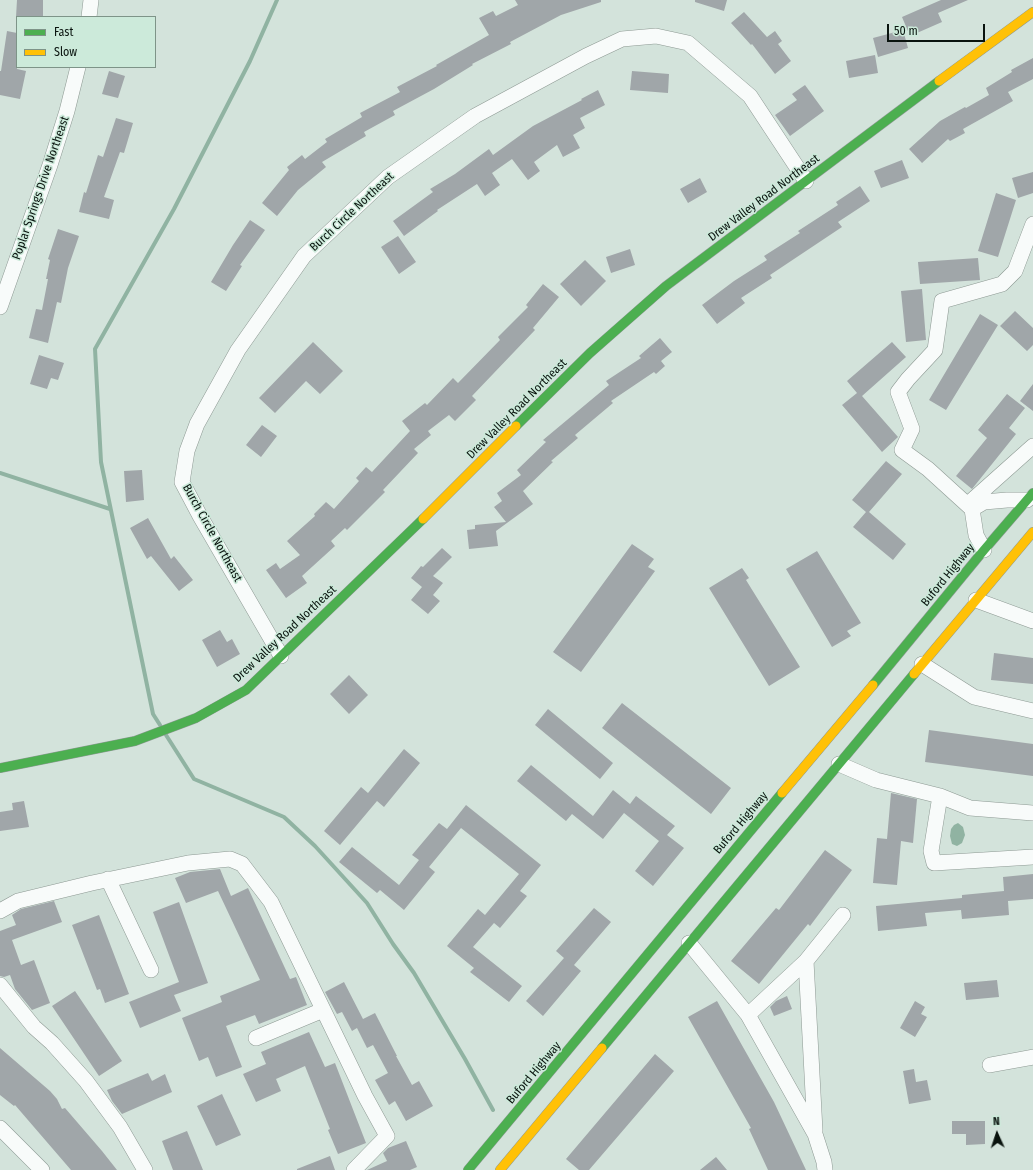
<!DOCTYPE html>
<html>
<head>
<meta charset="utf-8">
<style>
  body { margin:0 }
  #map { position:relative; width:1033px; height:1170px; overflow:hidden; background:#d3e3db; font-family:"Fira Sans Condensed",sans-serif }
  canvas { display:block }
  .legend { position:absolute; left:16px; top:16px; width:140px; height:52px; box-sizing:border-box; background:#cceada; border:1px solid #7e9488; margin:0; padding:5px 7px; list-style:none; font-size:12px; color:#09130e }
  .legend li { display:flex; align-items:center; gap:8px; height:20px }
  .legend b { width:20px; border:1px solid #7e9488 }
  .north { position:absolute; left:977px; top:1114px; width:40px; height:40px; -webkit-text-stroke:3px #cceada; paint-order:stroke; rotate:357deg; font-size:11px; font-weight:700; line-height:16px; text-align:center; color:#09130e }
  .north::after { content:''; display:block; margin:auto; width:14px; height:18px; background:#09130e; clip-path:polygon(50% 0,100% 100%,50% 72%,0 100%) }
  .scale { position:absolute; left:887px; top:24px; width:98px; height:18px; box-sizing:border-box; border:2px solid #09130e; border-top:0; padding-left:5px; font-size:12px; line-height:14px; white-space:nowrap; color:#09130e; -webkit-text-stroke:3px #cceada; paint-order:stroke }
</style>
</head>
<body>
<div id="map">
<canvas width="1033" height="1170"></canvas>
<ul class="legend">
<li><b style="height:5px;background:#4caf50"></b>Fast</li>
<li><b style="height:5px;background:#ffc107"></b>Slow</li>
</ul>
<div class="north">N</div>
<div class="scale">50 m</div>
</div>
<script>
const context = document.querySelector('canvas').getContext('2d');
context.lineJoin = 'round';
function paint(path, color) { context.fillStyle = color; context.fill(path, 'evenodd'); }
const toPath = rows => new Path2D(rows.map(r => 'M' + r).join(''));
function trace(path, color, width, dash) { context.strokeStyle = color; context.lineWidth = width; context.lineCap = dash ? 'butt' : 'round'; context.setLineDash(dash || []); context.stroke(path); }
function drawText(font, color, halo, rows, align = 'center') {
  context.font = font + ' "Fira Sans Condensed",sans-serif'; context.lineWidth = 3; context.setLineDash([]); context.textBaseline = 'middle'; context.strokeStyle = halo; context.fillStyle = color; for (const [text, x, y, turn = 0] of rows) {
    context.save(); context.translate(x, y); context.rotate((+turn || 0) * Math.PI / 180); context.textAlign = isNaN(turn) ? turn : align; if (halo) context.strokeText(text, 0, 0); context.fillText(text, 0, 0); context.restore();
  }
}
paint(toPath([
  [958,823,963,827,965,835,962,843,957,846,952,844,950,836,951,829,954,825]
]), '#90b3a2');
trace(toPath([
  [0,473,110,509],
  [160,725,153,714,101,462,95,349,174,209,250,61,277,0],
  [166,735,194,779,284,817,315,846,367,903,393,944,414,973,465,1059,493,1110]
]), '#90b3a2', 4);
paint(toPath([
  [17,0,43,0,43,17,16,17],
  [515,0,601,0,601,2,561,15,510,42,511,44,472,64,473,65,434,89,393,111,395,115,364,132,366,136,322,162,326,167,298,190,277,216,262,203,289,170,287,167,302,155,305,159,327,142,325,139,362,117,360,113,400,92,397,87,437,66,436,65,489,35,479,18,493,11,496,16,518,5],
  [695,0,727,0,724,11,695,2],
  [941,0,968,0,938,13,942,22,910,36,902,17],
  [744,12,767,37,775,31,782,41,778,44,791,61,775,74,752,44,751,45,731,23],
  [903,30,908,48,878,57,873,38],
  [7,31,17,33,17,69,26,71,20,99,0,95,0,71,1,71],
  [875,55,878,73,849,78,846,61],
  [1033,58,1033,79,1008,92,1013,101,963,129,965,133,950,141,948,139,922,163,909,149,940,121,965,107,966,108,989,95,986,88,1012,72,1011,70],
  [109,71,125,76,118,98,102,94],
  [632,71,669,74,668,93,630,90],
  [805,85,824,111,790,136,775,115,797,100,792,94],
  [598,90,605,105,580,118,585,128,573,135,580,148,563,157,557,145,534,162,540,171,528,180,512,159,492,173,500,185,485,196,477,184,437,210,438,211,404,236,393,221,433,192,430,189,455,174,489,149,493,155,533,126,582,100,581,99],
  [116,118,133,123,124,153,120,152,104,197,114,200,109,219,79,212,84,192,86,193,98,155,103,157],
  [902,160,909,178,881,188,874,171],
  [1033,172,1033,193,1018,198,1012,178],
  [700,178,707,192,688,203,680,189],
  [860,186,870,201,838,222,842,227,770,275,772,278,741,298,745,303,717,324,702,305,734,281,767,260,764,256,800,233,798,231,838,205,836,202],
  [996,193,1016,200,998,257,978,251],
  [250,220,265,230,240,265,242,266,226,291,211,282,233,245],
  [58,229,79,236,68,268,61,303,57,302,48,343,29,338,36,309,42,310,48,279,46,279,50,260,48,259],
  [398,236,416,262,399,274,381,247],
  [630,249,635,265,611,273,606,257],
  [978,258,980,280,920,284,918,262],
  [585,260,606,281,581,306,560,284],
  [543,284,559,297,533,328,535,330,472,396,476,400,455,421,449,415,428,431,431,435,414,449,418,453,383,490,385,492,347,530,345,528,331,541,335,546,302,576,307,583,286,598,266,570,276,563,280,569,300,555,287,541,315,516,314,514,326,502,334,509,359,481,356,478,366,467,372,472,410,431,402,421,425,403,427,405,453,378,458,383,500,340,498,337,528,307,526,305],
  [922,289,926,340,906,342,901,291],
  [1015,311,1033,328,1033,345,1027,351,1000,326],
  [980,314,998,325,946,410,929,400],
  [660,338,672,352,661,361,665,366,656,374,654,372,611,401,613,403,575,435,578,438,551,461,553,462,523,491,533,504,496,531,498,546,469,549,467,530,475,529,475,525,506,522,494,507,502,501,497,493,521,475,517,470,546,442,543,440,609,385,606,381,641,358,639,356],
  [313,342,343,371,320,394,306,381,275,413,259,398],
  [892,342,906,357,862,396,898,437,882,452,842,405,857,393,847,381],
  [39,355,64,363,58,380,51,378,47,389,30,384],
  [1033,384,1033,411,1020,401],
  [1007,394,1025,408,1009,428,1016,434,972,489,956,476,987,438,978,430],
  [262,425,277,436,261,457,246,445],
  [886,461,902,474,869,512,906,544,893,560,853,527,866,512,852,500],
  [142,470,144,500,126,502,124,471],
  [148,518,171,559,174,556,193,580,179,591,151,556,147,559,130,528],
  [632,544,654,559,648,567,655,571,581,672,553,652],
  [442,548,452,557,433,576,443,583,433,595,440,601,428,614,411,600,422,587,411,578,421,566,423,567],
  [817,551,861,623,847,631,851,636,832,647,786,569],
  [742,568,749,578,746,580,800,667,769,686,709,588],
  [220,630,227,642,232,639,240,654,217,667,202,640],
  [994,653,1033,658,1033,684,991,680],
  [349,675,368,695,349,714,330,694],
  [622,703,731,788,711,814,602,728],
  [548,709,613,763,600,779,535,725],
  [929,730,1033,744,1033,776,925,762],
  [404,749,420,763,384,807,377,801,340,845,324,831,361,787,368,793],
  [531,765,593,816,613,790,630,804,636,796,675,826,667,835,684,848,653,886,635,871,659,841,624,813,603,839,572,814,566,821,517,781],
  [891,793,917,799,913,843,901,841,897,885,873,883,877,838,887,839],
  [24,801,29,827,0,831,0,812,13,810,12,803],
  [466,805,541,865,520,891,527,896,500,928,494,923,473,947,522,986,509,1002,470,972,474,968,447,946,478,909,485,915,519,874,461,828,429,867,435,872,404,910,380,890,377,893,339,862,352,847,399,885,419,860,412,855,439,823,447,829],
  [825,850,852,870,810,926,808,924,759,984,731,961,776,908,779,910],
  [220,869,231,896,248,888,290,979,296,977,307,1005,259,1024,255,1015,226,1026,242,1067,216,1077,208,1057,199,1061,182,1018,222,1002,220,996,260,980,218,891,186,903,175,878,190,872],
  [1033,874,1033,899,1008,901,1009,915,962,919,961,910,925,913,927,926,878,931,876,906,962,898,962,895,1004,891,1003,877],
  [54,901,62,922,12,940,21,965,34,960,50,1003,32,1010,15,989,10,975,4,977,0,976,0,931,16,925,12,915,21,909],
  [179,902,208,983,174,995,181,1011,140,1028,129,1002,179,982,153,912],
  [594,908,611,922,574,965,581,971,543,1016,526,1001,564,958,556,951],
  [99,915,129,994,105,1003,100,989,97,990,72,925],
  [997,980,999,997,966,1000,964,983],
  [344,982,363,1019,375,1013,397,1056,396,1056,412,1085,419,1081,433,1106,406,1121,395,1101,389,1105,375,1080,388,1073,373,1045,367,1048,357,1028,352,1031,342,1012,337,1014,325,992],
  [75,991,122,1061,99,1076,52,1006],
  [787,996,792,1009,774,1016,770,1007,776,1001],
  [717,1001,774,1102,806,1170,768,1170,749,1129,751,1128,688,1017],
  [915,1001,925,1007,921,1014,927,1017,915,1037,900,1028],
  [309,1032,325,1067,335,1063,366,1143,338,1154,328,1130,330,1129,305,1066,276,1079,281,1091,256,1102,243,1074,266,1064,261,1052],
  [0,1048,50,1091,57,1099,62,1109,65,1108,102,1151,117,1170,71,1170,15,1105,14,1106,0,1095],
  [655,1054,674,1071,589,1170,579,1170,566,1159],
  [914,1069,916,1082,927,1080,931,1100,909,1104,903,1071],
  [148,1073,152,1081,165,1074,172,1092,122,1114,112,1101,107,1090],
  [222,1094,241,1135,216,1146,197,1106],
  [952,1121,985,1121,985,1144,966,1145,966,1134,952,1134],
  [187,1131,203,1170,173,1170,162,1141],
  [406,1141,417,1167,410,1170,367,1170,387,1161,383,1153,388,1148],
  [330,1156,335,1170,297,1170,297,1169],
  [716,1157,727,1170,700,1170]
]), '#a0a6a9');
const street = toPath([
  [89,17,91,0],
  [0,307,50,165,67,111,78,67],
  [968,504,1033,446],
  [972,509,984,502,1007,500,1027,500],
  [984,550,976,535,972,509,928,469,902,450,912,429,898,392,908,379,935,350,942,301,1002,284,1015,271,1033,224],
  [976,600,1033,621],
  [281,656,200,516,182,482,187,451,197,424,238,350,304,256,388,177,475,116,586,56,622,39,656,36,688,43,750,96,806,181],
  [922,664,974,697,1033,711],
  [839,764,876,780,940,796,970,808,1033,813],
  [940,796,931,851,934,863,1033,857],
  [108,879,151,970],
  [0,911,18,901,92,883,188,863,230,859,242,864,271,902,365,1096,387,1136,354,1170],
  [689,943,748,1015,815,1134,824,1162,825,1170],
  [806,961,815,1131],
  [0,985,34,1027,52,1043,86,1081,120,1127,145,1170],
  [748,1015,806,961,843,915],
  [256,1038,323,1010],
  [990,1065,1033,1057],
  [0,1128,42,1170]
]);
const fast = toPath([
  [516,426,590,353,666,286,939,81],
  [873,685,984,550,1033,493],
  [0,768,135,741,196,718,246,690,423,519],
  [602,1048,914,674],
  [468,1170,782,793]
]);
const slow = toPath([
  [939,81,1033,12],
  [423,519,516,426],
  [914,674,1033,532],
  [782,793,873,685],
  [500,1170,602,1048]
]);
trace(street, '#8d9993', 16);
trace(fast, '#8d9993', 10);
trace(slow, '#8d9993', 10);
trace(street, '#f8fbfa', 15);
trace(fast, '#4caf50', 9);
trace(slow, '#ffc107', 9);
drawText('12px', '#09130e', '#cceada', [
  ["Poplar Springs Drive Northeast",41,188,-71],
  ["Drew Valley Road Northeast",764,198,-37],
  ["Burch Circle Northeast",352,212,-43],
  ["Drew Valley Road Northeast",517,409,-45],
  ["Burch Circle Northeast",212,533,61],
  ["Buford Highway",948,575,-51],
  ["Drew Valley Road Northeast",285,634,-43],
  ["Buford Highway",741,823,-50],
  ["Buford Highway",534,1073,-50]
]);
</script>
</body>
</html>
